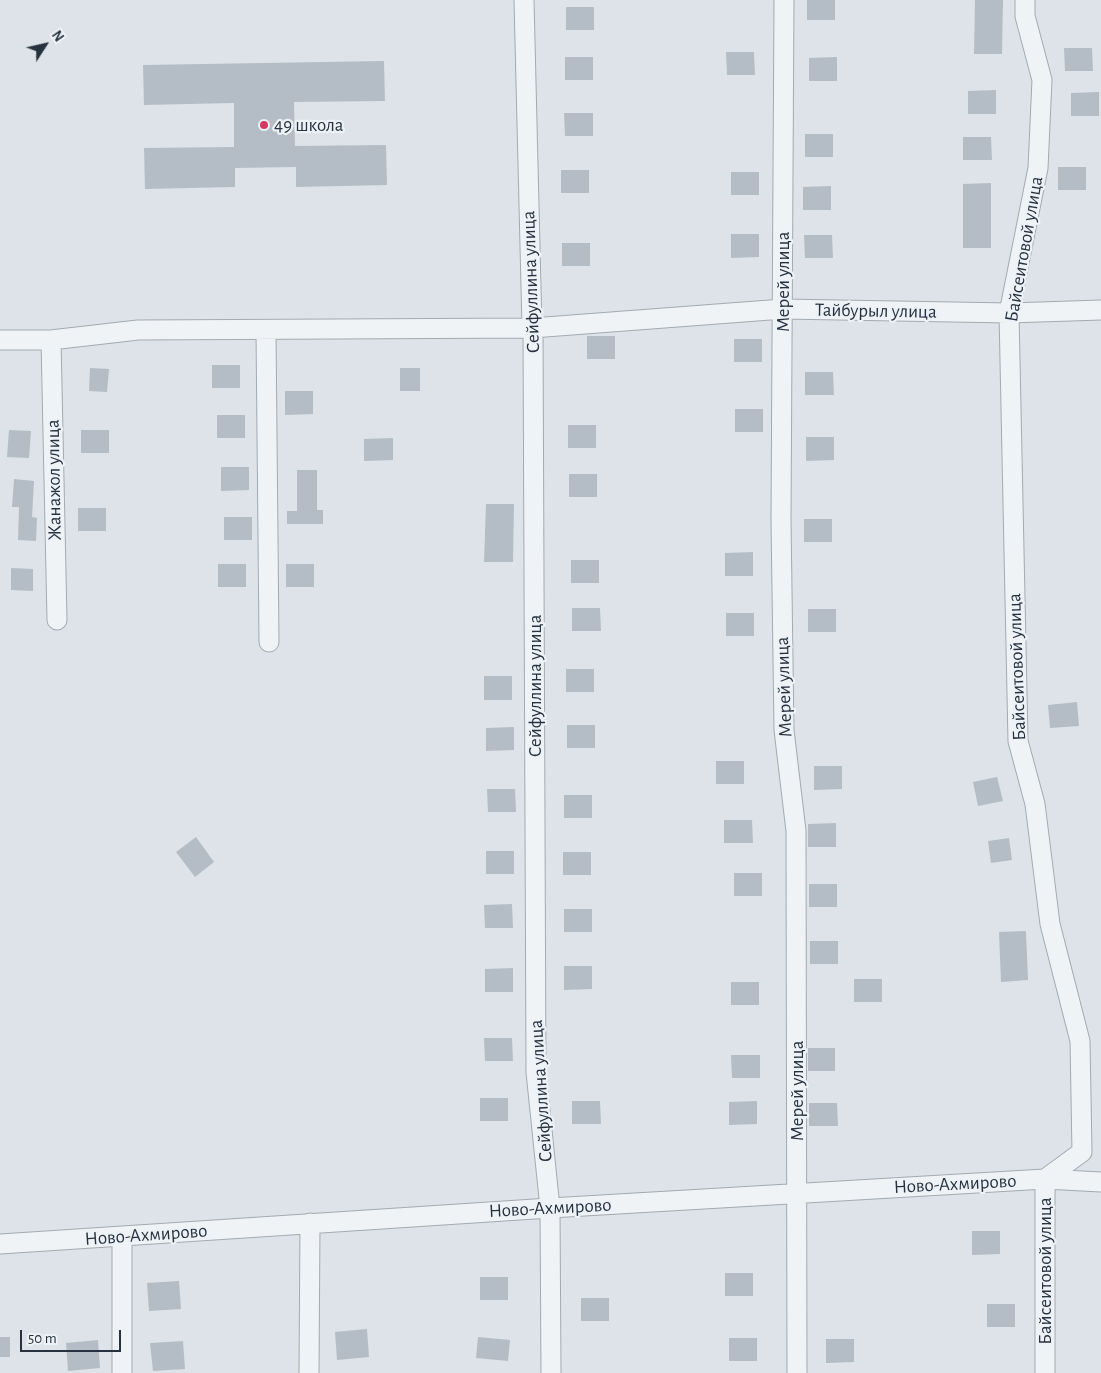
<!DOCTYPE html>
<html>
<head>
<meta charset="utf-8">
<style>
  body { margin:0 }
  #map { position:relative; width:1101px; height:1373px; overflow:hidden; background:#dde3e8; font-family:"Alegreya Sans",sans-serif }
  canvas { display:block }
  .north { position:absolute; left:20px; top:20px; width:50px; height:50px; -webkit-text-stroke:4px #edf2f6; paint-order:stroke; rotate:55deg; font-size:14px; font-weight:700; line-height:20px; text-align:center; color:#263240 }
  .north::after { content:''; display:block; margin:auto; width:18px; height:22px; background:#263240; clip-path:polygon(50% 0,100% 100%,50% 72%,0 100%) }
  .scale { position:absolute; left:20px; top:1330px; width:101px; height:22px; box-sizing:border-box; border:2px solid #263240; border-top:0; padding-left:6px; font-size:15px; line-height:18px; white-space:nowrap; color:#263240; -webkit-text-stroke:4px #edf2f6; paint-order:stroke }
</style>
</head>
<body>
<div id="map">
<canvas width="1101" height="1373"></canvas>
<div class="north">N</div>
<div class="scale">50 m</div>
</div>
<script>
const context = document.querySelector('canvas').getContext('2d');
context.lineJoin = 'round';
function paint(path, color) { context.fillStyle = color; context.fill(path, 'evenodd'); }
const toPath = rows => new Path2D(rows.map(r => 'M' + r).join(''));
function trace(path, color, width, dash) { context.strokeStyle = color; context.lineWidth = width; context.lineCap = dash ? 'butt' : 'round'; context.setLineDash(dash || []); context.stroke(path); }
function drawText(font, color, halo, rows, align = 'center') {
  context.font = font + ' "Alegreya Sans",sans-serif'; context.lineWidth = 4.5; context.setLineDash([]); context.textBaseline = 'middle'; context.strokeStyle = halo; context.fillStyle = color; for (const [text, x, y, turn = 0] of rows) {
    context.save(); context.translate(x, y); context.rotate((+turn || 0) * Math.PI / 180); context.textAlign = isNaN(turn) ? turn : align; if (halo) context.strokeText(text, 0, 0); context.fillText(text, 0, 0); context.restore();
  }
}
paint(toPath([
  [807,0,835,0,835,20,807,20],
  [975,0,1003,0,1002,54,974,54],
  [566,7,594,7,594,30,566,30],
  [1064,48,1092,48,1093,71,1065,71],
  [726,52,754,52,755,75,727,75],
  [565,57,593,57,593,80,565,80],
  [837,57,837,81,809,81,809,58],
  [384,61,385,101,294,102,295,146,386,145,387,185,296,187,296,167,235,168,235,187,145,189,144,148,234,147,234,103,144,105,143,65],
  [996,90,996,114,968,114,968,91],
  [1099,92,1099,116,1071,116,1071,93],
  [564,113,593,113,593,136,565,136],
  [805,134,833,134,833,157,805,157],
  [963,137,991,137,992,160,963,160],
  [1058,167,1086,167,1086,190,1058,190],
  [561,170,589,170,589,193,561,193],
  [731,172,759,172,759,195,731,195],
  [991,183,991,248,963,248,963,184],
  [831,186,831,210,803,210,803,187],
  [731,234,759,234,759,257,731,258],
  [804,235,832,235,833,258,805,258],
  [562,243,590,243,590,266,562,266],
  [587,336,615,336,615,359,587,359],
  [734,339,762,339,762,362,734,362],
  [212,365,240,365,240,388,212,388],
  [90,368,109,369,107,392,89,391],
  [400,368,420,368,420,391,400,391],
  [805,372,833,372,834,395,805,395],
  [285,391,313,391,313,414,285,415],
  [735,409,763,409,763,432,735,432],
  [217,415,245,415,245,438,217,438],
  [568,425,596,425,596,448,568,448],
  [9,430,31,431,29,458,7,457],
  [81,430,109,430,109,453,81,453],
  [806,437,834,437,834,460,806,461],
  [393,438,393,460,364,461,364,439],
  [221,467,249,467,249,490,221,491],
  [297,470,317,470,317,510,323,510,323,524,287,524,287,511,297,511],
  [569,474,597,474,597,497,569,497],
  [14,479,34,481,32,517,37,518,36,541,18,540,19,507,12,507],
  [486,504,514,504,513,562,484,562],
  [78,508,106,508,106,531,78,531],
  [224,517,252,517,252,540,224,540],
  [804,519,832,519,832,542,804,542],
  [753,552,753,576,725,576,725,553],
  [571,560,599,560,599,583,571,583],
  [218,564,246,564,246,587,218,587],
  [286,564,314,564,314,587,286,587],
  [11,568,33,569,33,591,11,590],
  [572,608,600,608,601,631,572,631],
  [808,609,836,609,836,632,808,632],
  [726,613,754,613,754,636,726,636],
  [566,669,594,669,594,692,566,692],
  [484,676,512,676,512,700,484,700],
  [1077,702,1079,726,1050,728,1048,705],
  [567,725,595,725,595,748,567,748],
  [514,727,514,750,486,751,486,728],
  [716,761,744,761,744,784,716,784],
  [814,766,842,766,842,789,814,790],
  [997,777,1003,801,978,806,973,782],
  [487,789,515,789,516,812,488,812],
  [564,795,592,795,592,818,564,818],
  [724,820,752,820,753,843,724,843],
  [836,823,836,847,808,847,808,824],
  [196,837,214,862,195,877,176,852],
  [1009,838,1012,860,991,863,988,841],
  [486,851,514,851,514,874,486,874],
  [563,852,591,852,591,875,563,875],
  [734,873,762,873,762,896,734,896],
  [809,884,837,884,837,907,809,907],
  [512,904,513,928,485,928,484,905],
  [564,909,592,909,592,932,564,932],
  [1026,931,1028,980,1001,982,999,932],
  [810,941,838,941,838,964,810,964],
  [564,966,592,966,592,989,564,990],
  [513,968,513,992,485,992,485,969],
  [854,979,882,979,882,1002,854,1002],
  [731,982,759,982,759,1005,731,1005],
  [484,1038,512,1038,513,1061,485,1061],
  [808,1048,835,1048,835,1071,808,1071],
  [731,1055,760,1055,760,1078,732,1078],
  [480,1098,508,1098,508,1121,480,1121],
  [572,1101,600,1101,601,1124,572,1124],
  [757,1101,757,1124,729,1125,729,1102],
  [809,1103,837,1103,838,1126,809,1126],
  [972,1231,1000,1231,1000,1254,972,1255],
  [725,1273,753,1273,753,1296,725,1296],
  [480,1277,508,1277,508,1300,480,1300],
  [179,1281,181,1309,149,1311,147,1283],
  [581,1298,609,1298,609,1321,581,1321],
  [987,1304,1015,1304,1015,1327,987,1327],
  [367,1329,369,1357,337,1360,335,1332],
  [0,1337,10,1337,10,1357,0,1357],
  [478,1337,510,1340,508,1361,476,1358],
  [729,1338,757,1338,757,1361,729,1361],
  [826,1339,854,1339,854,1362,826,1363],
  [98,1340,100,1368,68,1371,66,1343],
  [183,1341,185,1369,153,1371,150,1343]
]), '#b4bdc5');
const minor = toPath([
  [524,0,532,328,533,329,536,1072,550,1208,551,1373],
  [784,0,781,520,784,730,796,831,797,1373],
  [1025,0,1025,16,1042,80,1038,168,1009,313,1018,741,1035,804,1050,924,1080,1041,1082,1152,1045,1179,1045,1373],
  [266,331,269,642],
  [0,340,51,340,138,330,532,328,783,309,1009,313,1101,310],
  [51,340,57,620],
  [0,1244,550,1208,1045,1179,1101,1182],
  [122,1373,122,1237],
  [309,1373,310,1223]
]);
trace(minor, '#a2aab2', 21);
trace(minor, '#f0f3f6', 19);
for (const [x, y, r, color] of [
  [264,125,5,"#d73864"]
]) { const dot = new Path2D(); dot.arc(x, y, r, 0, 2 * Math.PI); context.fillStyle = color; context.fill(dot); trace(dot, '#edf2f6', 2); }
drawText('19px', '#263240', '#edf2f6', [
  ["49 школа",274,125]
], 'left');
drawText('19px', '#263240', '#edf2f6', [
  ["Байсеитовой улица",1024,249,-80],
  ["Сейфуллина улица",531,282,-92],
  ["Мерей улица",783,282,-90],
  ["Тайбурыл улица",876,311,1],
  ["Жанажол улица",54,480,-91],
  ["Байсеитовой улица",1017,667,-92],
  ["Сейфуллина улица",535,686,-90],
  ["Мерей улица",784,687,-92],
  ["Сейфуллина улица",541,1091,-94],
  ["Мерей улица",797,1091,-90],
  ["Ново-Ахмирово",955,1184,-3],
  ["Ново-Ахмирово",550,1208,-3],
  ["Ново-Ахмирово",146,1235,-4],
  ["Байсеитовой улица",1045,1271,-90]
]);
</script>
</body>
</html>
